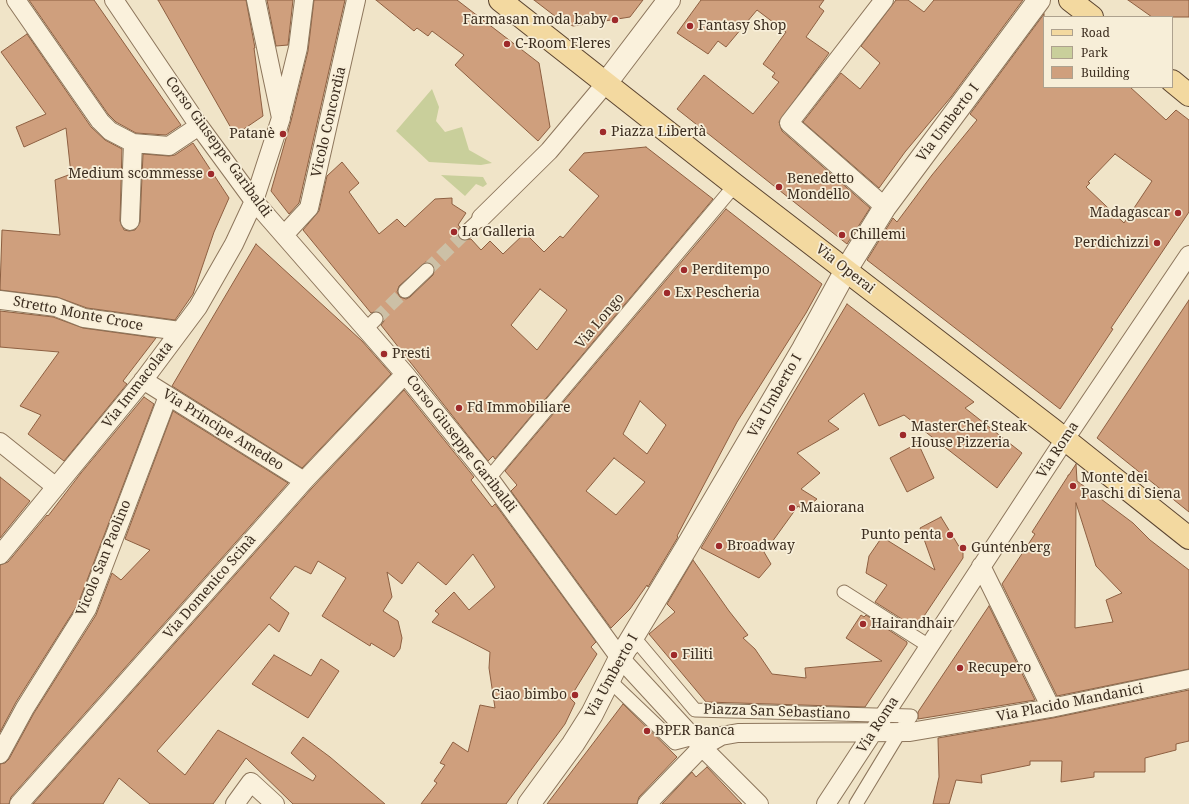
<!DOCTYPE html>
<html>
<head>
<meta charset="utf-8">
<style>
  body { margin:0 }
  #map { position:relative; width:1189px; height:804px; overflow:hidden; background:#f0e4c8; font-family:"Noto Serif",serif }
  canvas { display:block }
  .legend { position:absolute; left:1043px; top:16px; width:130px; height:72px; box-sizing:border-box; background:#f7eed8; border:1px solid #ada18e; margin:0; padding:5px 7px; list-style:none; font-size:12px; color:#3d2e20 }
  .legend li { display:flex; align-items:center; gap:8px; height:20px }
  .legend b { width:20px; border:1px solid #ada18e }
</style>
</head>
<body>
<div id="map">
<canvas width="1189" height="804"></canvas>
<ul class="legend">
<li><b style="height:5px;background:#f3d9a0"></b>Road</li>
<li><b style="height:11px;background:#c9cf9b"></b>Park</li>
<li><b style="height:11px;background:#cf9f7d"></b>Building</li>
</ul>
</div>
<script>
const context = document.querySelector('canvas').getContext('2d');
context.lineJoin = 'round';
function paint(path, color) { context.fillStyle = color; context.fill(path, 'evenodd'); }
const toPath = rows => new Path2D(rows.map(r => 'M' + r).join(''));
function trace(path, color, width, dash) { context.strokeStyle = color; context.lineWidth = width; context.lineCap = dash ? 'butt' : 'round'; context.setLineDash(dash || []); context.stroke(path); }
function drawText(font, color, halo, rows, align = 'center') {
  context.font = font + ' "Noto Serif",serif'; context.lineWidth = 3.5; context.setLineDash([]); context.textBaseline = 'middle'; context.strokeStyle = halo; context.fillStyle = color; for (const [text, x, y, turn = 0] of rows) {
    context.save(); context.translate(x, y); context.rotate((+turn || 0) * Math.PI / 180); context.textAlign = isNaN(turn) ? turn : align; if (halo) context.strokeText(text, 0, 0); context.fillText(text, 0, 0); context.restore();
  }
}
paint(toPath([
  [432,89,439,107,436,121,445,132,462,127,469,150,492,163,481,165,429,162,396,131],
  [441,175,483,177,487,184,483,187,476,184,465,196]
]), '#c9cf9b');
const building = toPath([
  [29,0,94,0,181,125,166,135,136,133,116,122,108,114,29,0],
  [158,0,246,0,255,48,254,48,263,116,235,135,158,0],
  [267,0,293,0,288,45,276,46,267,0],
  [314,0,345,0,299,203,289,214,271,191,291,121,308,51,314,0],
  [376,0,457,0,539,63,550,127,538,141,455,65,464,55,432,31,428,36,417,28,414,31,376,0],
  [534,0,643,0,630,17,573,26,560,20,534,0],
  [701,0,824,0,819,7,824,11,806,37,829,53,779,122,782,131,870,208,847,244,677,109,704,75,753,114,779,82,772,77,775,73,763,64,786,32,757,10,726,47,718,41,708,54,677,33,701,0],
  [896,0,908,0,924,12,934,0,1023,0,951,97,905,152,879,188,803,122,841,73,860,89,880,63,861,46,896,0],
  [1128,0,1189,0,1189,17,1152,17,1128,0],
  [1044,14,1044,87,1130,87,1166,120,1176,110,1189,120,1189,212,1111,328,1113,329,1060,409,867,260,893,218,897,222,932,175,977,120,970,114,1044,14],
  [1115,154,1152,181,1124,223,1086,187,1090,183,1088,182,1115,154],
  [27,34,91,127,105,140,122,149,120,221,124,230,129,231,135,230,140,222,143,154,169,156,175,155,193,143,229,198,214,232,193,294,175,320,87,308,57,297,0,290,2,230,60,235,55,180,71,174,66,128,24,147,16,127,46,114,1,52,27,34],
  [646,147,713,199,495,459,493,456,488,461,381,325,384,321,382,314,378,311,371,313,303,230,319,211,327,176,342,162,359,183,349,192,379,234,397,219,405,227,435,199,452,198,452,204,466,213,458,225,460,227,457,231,457,235,462,240,471,239,481,250,490,241,503,254,525,233,544,252,560,236,563,238,599,196,569,170,584,153,646,147],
  [426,262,433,265,435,268,433,275,410,297,406,299,400,297,397,292,399,286,426,262],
  [540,289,567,310,537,350,511,325,540,289],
  [726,209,822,284,806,313,737,422,677,536,678,537,648,587,647,585,630,609,611,628,511,491,517,485,505,471,726,209],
  [640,401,666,425,647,454,623,434,640,401],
  [614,458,645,482,616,515,586,491,614,458],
  [256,244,362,341,391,374,302,468,172,386,256,244],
  [1189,300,1189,512,1097,438,1189,300],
  [847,304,974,402,965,408,1022,453,997,488,904,415,879,426,864,393,828,421,839,429,797,453,820,473,801,489,817,499,804,510,798,506,772,542,764,552,771,564,759,578,701,548,847,304],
  [0,311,53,317,83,328,156,338,123,381,127,384,64,461,28,434,41,415,20,406,59,352,0,347,0,311],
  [404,390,474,477,471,480,492,507,495,504,596,642,591,647,597,654,570,698,575,703,565,724,506,804,421,804,437,783,434,781,445,765,440,763,453,742,468,752,480,705,495,708,489,668,490,652,432,622,439,614,435,611,454,592,469,610,495,587,473,554,446,585,418,562,402,584,387,572,392,597,383,611,398,621,402,638,400,649,394,657,371,643,370,646,322,616,346,578,318,561,311,574,295,566,270,598,289,613,279,632,269,624,157,751,185,775,218,730,313,781,316,776,291,753,303,737,330,757,385,804,293,804,246,758,213,804,150,804,119,778,103,804,33,804,312,488,404,390],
  [144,397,154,404,78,604,16,702,0,732,0,565,8,562,47,515,48,516,81,473,144,397],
  [173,411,288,483,11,797,9,804,0,804,0,764,5,763,9,759,34,713,96,615,112,573,121,580,150,550,125,539,173,411],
  [918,443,934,478,907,492,890,458,918,443],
  [1076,464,1077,481,1133,523,1150,540,1189,570,1189,669,1057,696,1002,584,1035,534,1032,532,1068,476,1068,475,1069,475,1076,464],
  [1076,503,1096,566,1122,593,1106,600,1113,622,1075,628,1076,503],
  [0,477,30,501,0,538,0,477],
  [941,517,963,553,963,558,916,628,875,602,887,585,866,573,869,556,882,537,935,570,920,528,941,517],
  [693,560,729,611,748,635,743,638,755,649,772,674,806,678,805,668,882,661,846,638,861,615,864,617,866,615,907,642,907,644,865,707,706,702,649,634,675,612,667,604,693,560],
  [989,606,1035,700,918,719,918,712,989,606],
  [274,655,311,676,321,659,339,671,308,718,252,684,274,655],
  [1189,690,1189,741,1176,744,1176,750,1145,758,1145,772,1094,772,1094,777,1061,782,1062,761,1030,761,1030,765,981,775,982,783,956,780,949,804,933,804,939,777,938,738,1053,718,1189,690],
  [623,704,677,757,639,797,637,804,547,804,623,704],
  [707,767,742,804,662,804,692,772,696,777,707,767]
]);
paint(building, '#cf9f7d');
trace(building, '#8d5f41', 1);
trace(toPath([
  [427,270,465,233],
  [376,319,405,291]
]), '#ccc0a6', 13, [13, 6]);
const pedestrian = toPath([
  [465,233,481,218],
  [405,291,427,270],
  [366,329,376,319],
  [489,478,735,185],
  [844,592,929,646],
  [632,648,636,640,695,710,911,716,899,733,856,804],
  [615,675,610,681,675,743,694,738,701,740]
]);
const minor = toPath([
  [16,0,100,121,110,131,133,143,169,146,199,126],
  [114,0,199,126,254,201,405,374,489,478,620,658,702,747,759,804],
  [884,0,789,123,885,207],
  [282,113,298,48,304,0],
  [481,218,549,151,606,83],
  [130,221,133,143],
  [284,235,309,208,356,0],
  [0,300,56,307,84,318,180,331],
  [143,380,304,481],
  [0,442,56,487],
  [0,555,142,382,198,307,234,244,254,201,281,118,256,0],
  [981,566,1051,708],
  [0,754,25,708,87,609,168,396],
  [19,804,304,481,405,374],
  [235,804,251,782,275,804],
  [647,804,702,747,721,736,738,733,910,732,1051,708,1189,679],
  [826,804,1065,439,1189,255]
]);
const tertiary = toPath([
  [606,83,669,0],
  [529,804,573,744,592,714,620,658,685,550,803,349,846,270,885,207,1039,0]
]);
const primary = toPath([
  [500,0,735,185,1052,429,1189,538],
  [1070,0,1092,17],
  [1172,81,1189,95]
]);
trace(pedestrian, '#8d765c', 15);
trace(minor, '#8d765c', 20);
trace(tertiary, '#8d765c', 24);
trace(primary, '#5b4430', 24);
trace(pedestrian, '#faf1dc', 13);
trace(minor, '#faf1dc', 18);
trace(tertiary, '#faf1dc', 22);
trace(primary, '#f3d9a0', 22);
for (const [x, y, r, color] of [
  [615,20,4,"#9e2a2b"],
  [690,26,4,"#9e2a2b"],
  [507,44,4,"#9e2a2b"],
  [603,132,4,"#9e2a2b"],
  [283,134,4,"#9e2a2b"],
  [211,174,4,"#9e2a2b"],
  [779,187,4,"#9e2a2b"],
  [1178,213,4,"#9e2a2b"],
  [454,232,4,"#9e2a2b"],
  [842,235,4,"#9e2a2b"],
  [1157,243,4,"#9e2a2b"],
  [684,270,4,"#9e2a2b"],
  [667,293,4,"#9e2a2b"],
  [384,354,4,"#9e2a2b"],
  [459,408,4,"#9e2a2b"],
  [903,435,4,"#9e2a2b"],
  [1073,486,4,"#9e2a2b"],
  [792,508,4,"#9e2a2b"],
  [950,535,4,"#9e2a2b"],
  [719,546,4,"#9e2a2b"],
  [963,548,4,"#9e2a2b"],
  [863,624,4,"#9e2a2b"],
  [674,655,4,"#9e2a2b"],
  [960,668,4,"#9e2a2b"],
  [575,695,4,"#9e2a2b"],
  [647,731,4,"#9e2a2b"]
]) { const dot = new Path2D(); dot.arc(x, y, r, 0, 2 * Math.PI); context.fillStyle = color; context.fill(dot); trace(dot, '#f7eed8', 1.5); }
drawText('14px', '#3d2e20', '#f7eed8', [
  ["Farmasan moda baby",607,20,"right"],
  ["Fantasy Shop",698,26],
  ["C-Room Fleres",515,44],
  ["Piazza Libertà",611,132],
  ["Patanè",275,134,"right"],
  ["Medium scommesse",203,174,"right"],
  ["Benedetto",787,179],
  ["Mondello",787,195],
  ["Madagascar",1170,213,"right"],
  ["La Galleria",462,232],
  ["Chillemi",850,235],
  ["Perdichizzi",1149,243,"right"],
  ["Perditempo",692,270],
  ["Ex Pescheria",675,293],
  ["Presti",392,354],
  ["Fd Immobiliare",467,408],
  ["MasterChef Steak",911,427],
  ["House Pizzeria",911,443],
  ["Monte dei",1081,478],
  ["Paschi di Siena",1081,494],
  ["Maiorana",800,508],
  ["Punto penta",942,535,"right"],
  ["Broadway",727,546],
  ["Guntenberg",971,548],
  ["Hairandhair",871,624],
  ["Filiti",682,655],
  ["Recupero",968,668],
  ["Ciao bimbo",567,695,"right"],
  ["BPER Banca",655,731]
], 'left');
drawText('14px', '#3d2e20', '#f7eed8', [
  ["Vicolo Concordia",329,122,-77],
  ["Via Umberto I",948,123,-53],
  ["Corso Giuseppe Garibaldi",218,147,54],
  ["Via Operai",845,269,38],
  ["Stretto Monte Croce",78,314,11],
  ["Via Longo",600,321,-50],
  ["Via Immacolata",138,385,-52],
  ["Via Umberto I",775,396,-60],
  ["Via Principe Amedeo",223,430,32],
  ["Corso Giuseppe Garibaldi",461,444,52],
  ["Via Roma",1058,450,-57],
  ["Vicolo San Paolino",104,558,-68],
  ["Via Domenico Scinà",210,587,-49],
  ["Via Umberto I",612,676,-61],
  ["Via Placido Mandanici",1070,703,-11],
  ["Piazza San Sebastiano",777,712,2],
  ["Via Roma",878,725,-57]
]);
</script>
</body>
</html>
